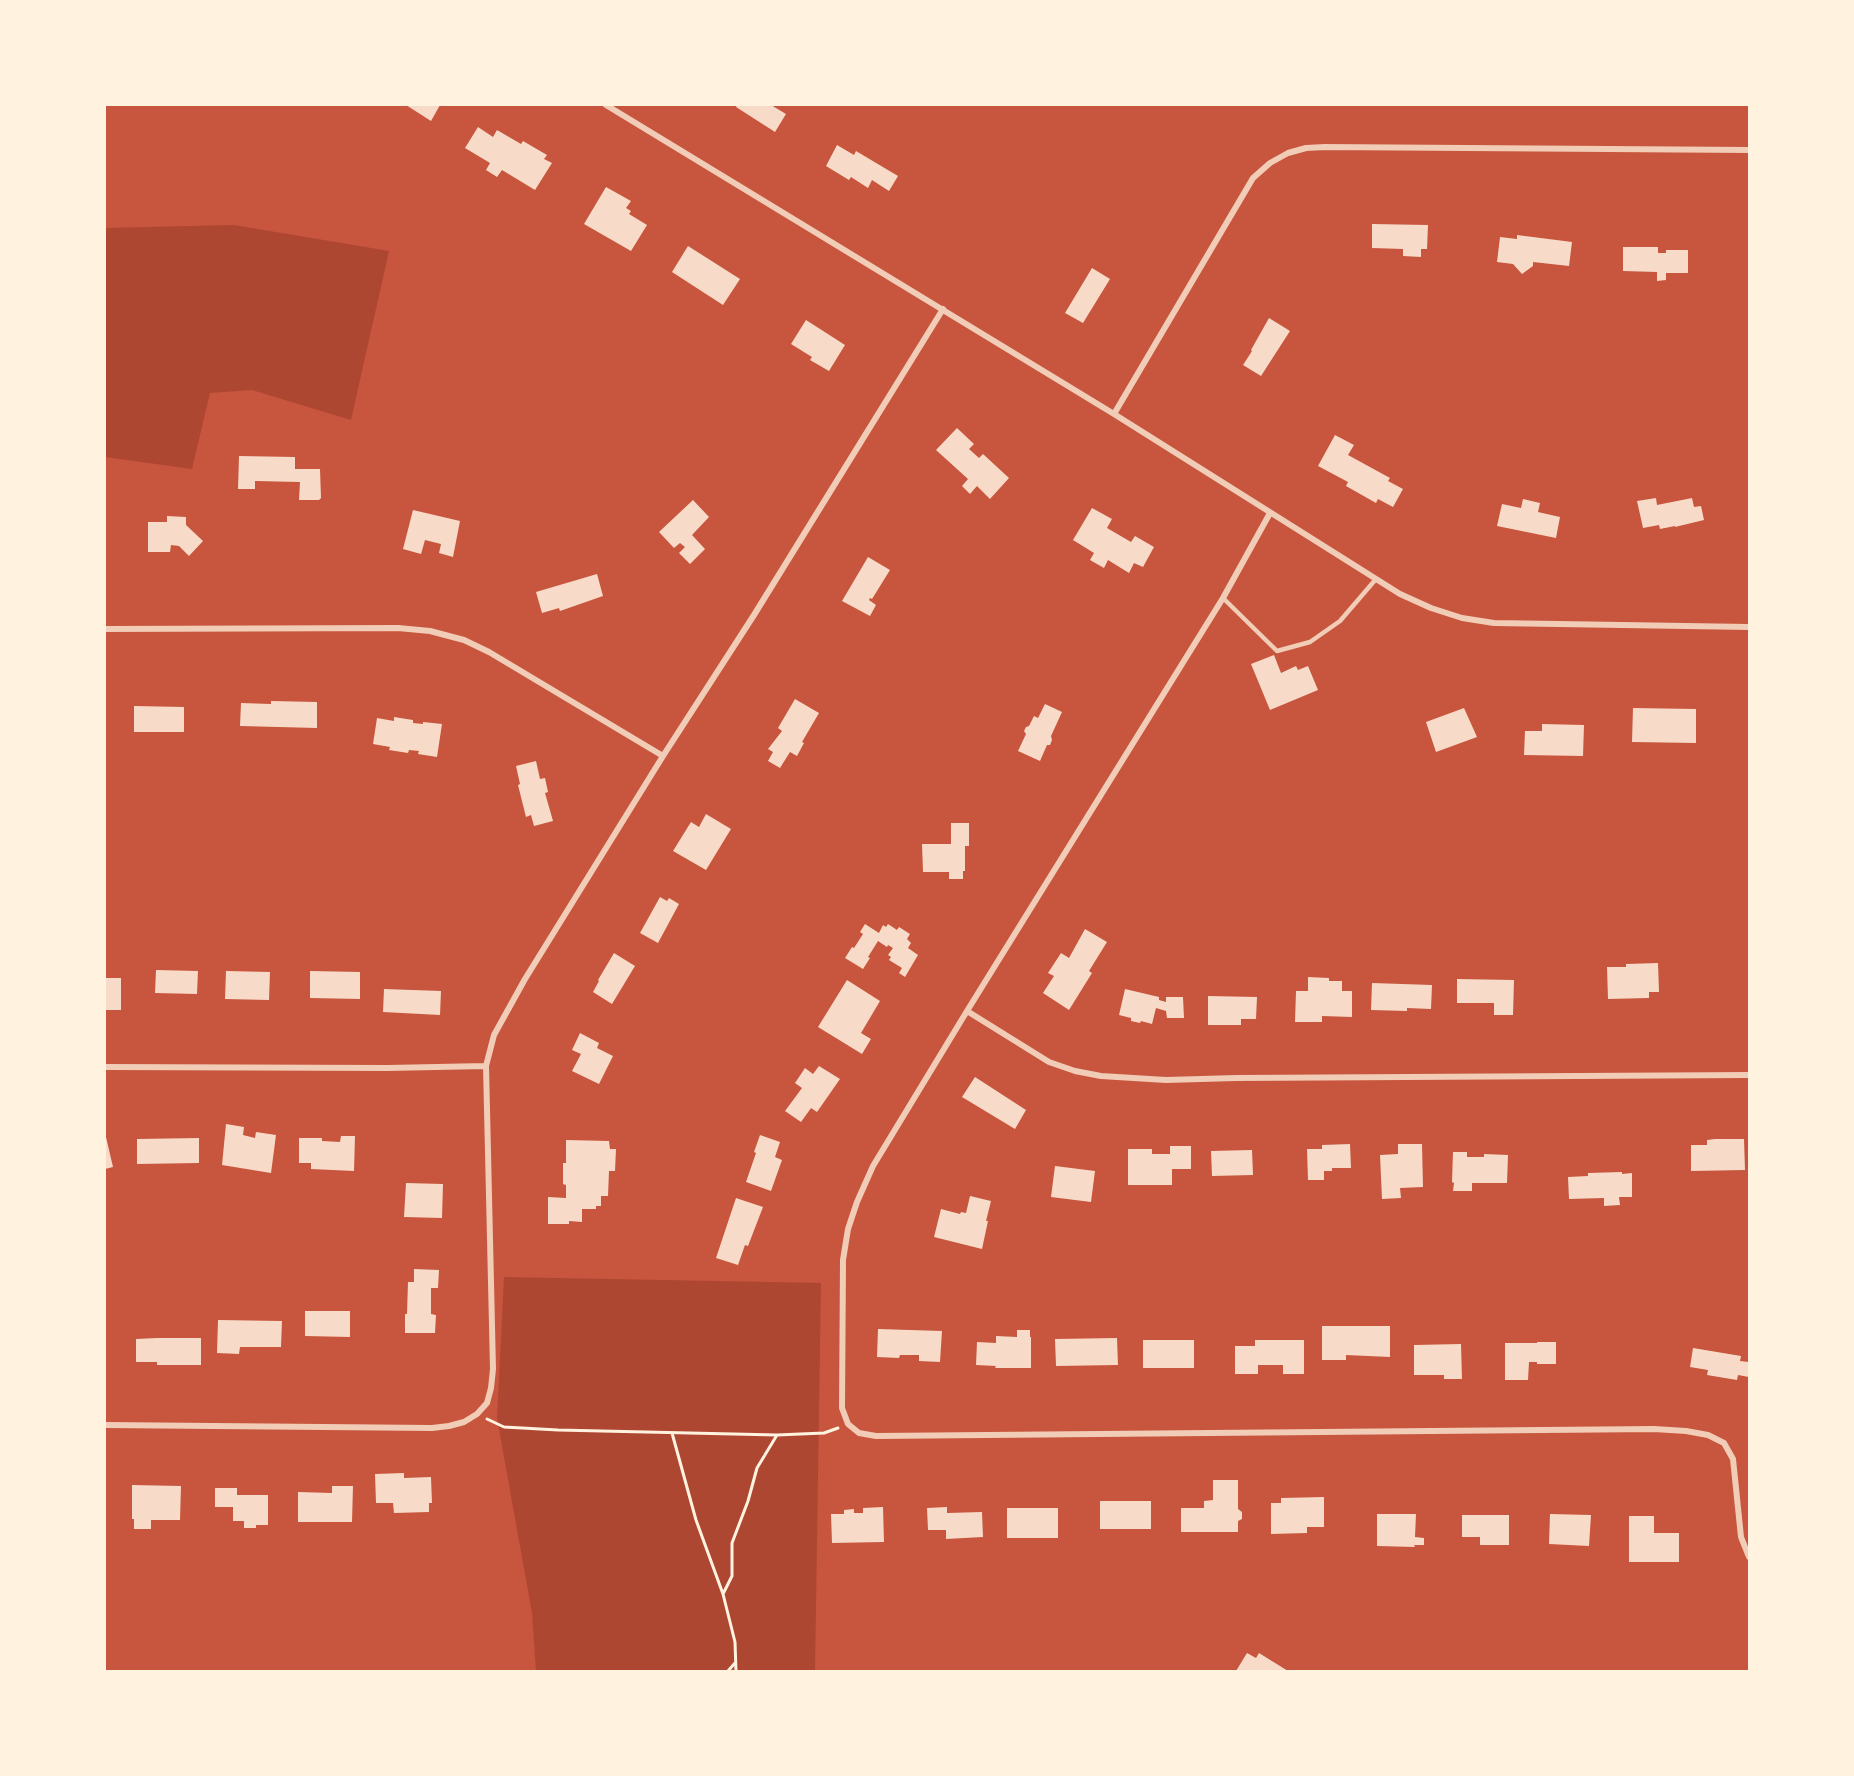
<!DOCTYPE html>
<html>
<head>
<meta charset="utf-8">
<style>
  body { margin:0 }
  #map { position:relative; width:1854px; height:1776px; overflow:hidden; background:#c8553d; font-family:"Nunito Sans",sans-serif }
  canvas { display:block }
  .frame { position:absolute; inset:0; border:106px solid #fff3e0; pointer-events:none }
</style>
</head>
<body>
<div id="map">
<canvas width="1854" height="1776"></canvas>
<div class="frame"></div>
</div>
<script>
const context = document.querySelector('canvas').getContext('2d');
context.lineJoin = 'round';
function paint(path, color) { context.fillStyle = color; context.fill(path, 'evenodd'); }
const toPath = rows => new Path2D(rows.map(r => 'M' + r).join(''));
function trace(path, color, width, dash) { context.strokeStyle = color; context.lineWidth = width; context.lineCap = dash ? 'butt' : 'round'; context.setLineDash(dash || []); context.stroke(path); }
paint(toPath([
  [234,225,389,251,351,420,252,390,210,393,192,469,105,457,105,228],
  [504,1277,821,1283,815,1671,536,1671,532,1613,497,1418]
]), '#ae4732');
paint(toPath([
  [406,105,440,105,431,121],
  [737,105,771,105,786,114,775,132,736,107],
  [478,127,493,137,497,130,521,144,523,141,547,155,544,159,552,163,535,190,502,170,497,177,486,170,490,163,465,148],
  [837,145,854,155,856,151,898,176,889,191,872,180,868,188,851,177,849,180,826,166],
  [606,187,631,201,626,208,631,211,629,214,647,225,631,251,584,224],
  [1372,224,1428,225,1427,249,1421,249,1421,257,1403,256,1403,249,1372,248],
  [1517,235,1572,242,1569,266,1533,262,1533,266,1522,274,1513,264,1497,262,1500,237,1517,239],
  [688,246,740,279,723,305,672,272],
  [1623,247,1658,247,1658,253,1666,253,1666,250,1688,250,1688,273,1666,273,1666,280,1657,281,1657,272,1623,271],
  [1092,268,1110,279,1083,323,1065,313],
  [1269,318,1290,331,1261,376,1243,365,1252,351,1251,350],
  [806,320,845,345,829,371,810,360,812,357,791,344],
  [957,428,974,444,969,449,979,458,983,454,1009,478,990,499,977,486,970,494,962,486,968,479,936,450],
  [1335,435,1354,445,1348,455,1390,478,1388,481,1403,489,1393,507,1378,499,1376,503,1346,486,1348,482,1318,466],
  [239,456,295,457,295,469,320,469,321,498,319,500,299,500,300,482,255,481,255,489,238,489],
  [1656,498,1657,505,1692,498,1694,507,1701,506,1704,520,1675,527,1675,526,1660,529,1659,525,1643,528,1637,501],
  [1523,499,1540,503,1538,512,1560,517,1556,538,1497,526,1502,504,1521,508],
  [693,500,709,517,692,535,705,549,690,564,679,553,685,547,680,543,674,548,659,532],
  [1092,508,1112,519,1107,528,1131,542,1135,536,1154,547,1143,567,1134,563,1129,573,1108,560,1104,568,1090,560,1094,553,1073,540],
  [413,510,460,521,453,557,439,553,441,544,425,540,421,554,403,549],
  [167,516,186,517,186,525,203,541,189,556,179,546,171,545,170,552,148,552,148,522,167,522],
  [868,557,890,570,872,599,870,598,869,600,876,605,870,616,842,601],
  [597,574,603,596,560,611,559,608,542,613,536,592],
  [1274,655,1281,673,1296,666,1298,670,1308,666,1318,690,1270,710,1251,664],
  [795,699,819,713,802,742,804,743,797,756,790,752,780,768,768,761,773,752,768,749,782,731,778,728],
  [271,701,317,702,317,728,240,726,241,703,271,704],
  [1045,704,1062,712,1051,736,1052,740,1050,745,1047,745,1040,761,1018,751,1026,734,1024,731,1026,727,1029,726,1034,716,1038,718],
  [134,706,184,707,184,732,134,732],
  [1464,708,1477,737,1436,752,1426,722],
  [1633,708,1696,709,1696,743,1632,742],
  [394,717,413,720,413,723,423,724,423,722,442,724,437,757,418,754,419,751,409,750,408,753,389,750,390,747,373,744,377,718,394,721],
  [1542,724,1584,725,1583,756,1524,755,1525,731,1542,731],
  [536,761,540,779,545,778,548,792,545,793,553,821,534,826,531,815,526,817,518,785,520,784,516,766],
  [706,814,731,829,706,870,673,851,691,822,699,827],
  [951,823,969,823,969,846,965,846,965,871,963,871,963,879,949,879,949,872,923,872,922,844,951,844],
  [660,897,667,901,669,898,679,904,658,943,640,933],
  [865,924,879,933,883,925,886,927,888,924,897,930,899,927,910,934,907,939,911,943,908,948,918,955,905,977,899,973,902,968,889,960,891,957,888,955,893,948,888,945,887,947,878,941,868,957,870,958,863,969,845,958,852,947,854,948,863,934,860,932],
  [1085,929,1107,942,1089,971,1092,973,1069,1010,1043,993,1054,976,1048,973,1061,953,1069,958],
  [614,953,635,966,612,1004,593,992,599,981,598,980],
  [1658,963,1659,992,1649,992,1649,998,1608,999,1607,967,1626,967,1626,964],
  [156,970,198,971,197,994,155,993],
  [226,971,270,972,269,1000,225,999],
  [310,971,360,972,360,999,310,998],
  [1308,977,1329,978,1329,981,1342,981,1342,991,1352,991,1352,1017,1322,1016,1322,1022,1295,1022,1296,991,1308,991],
  [105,978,121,978,121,1010,105,1010],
  [1457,979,1514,980,1513,1015,1494,1015,1494,1003,1457,1003],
  [847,980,880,1001,861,1033,871,1039,862,1054,818,1027],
  [1372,983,1432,985,1431,1009,1407,1008,1407,1011,1371,1010],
  [384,989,441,991,440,1015,383,1012],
  [1125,989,1159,997,1159,1000,1166,1002,1166,997,1183,997,1184,1018,1167,1018,1166,1011,1156,1008,1152,1024,1141,1021,1140,1023,1131,1021,1131,1018,1119,1015],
  [1208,996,1257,997,1256,1019,1241,1019,1241,1025,1208,1025],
  [580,1033,599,1043,597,1048,613,1056,599,1084,572,1071,581,1054,572,1050],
  [819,1066,840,1079,817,1112,811,1108,801,1122,785,1111,802,1088,795,1083,805,1068,813,1074],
  [975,1077,1026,1110,1015,1129,962,1097],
  [226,1124,244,1127,243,1135,255,1138,256,1132,276,1135,271,1173,222,1165],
  [760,1135,780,1142,775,1157,782,1160,771,1191,746,1182,756,1153,754,1152],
  [341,1136,355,1136,354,1171,311,1169,311,1163,299,1163,299,1138,322,1138,322,1141,340,1142],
  [106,1137,113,1167,105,1169,105,1138],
  [199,1138,199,1163,137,1164,137,1139],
  [1715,1139,1744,1139,1745,1170,1691,1171,1691,1145,1707,1145,1707,1140],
  [566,1140,609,1141,610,1149,616,1149,615,1171,609,1171,608,1196,601,1196,601,1206,596,1206,596,1209,582,1209,582,1222,569,1221,569,1224,548,1224,548,1197,566,1198,566,1185,563,1184,563,1163,566,1163],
  [1350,1144,1351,1168,1332,1168,1332,1171,1324,1171,1324,1180,1308,1180,1307,1149,1322,1149,1322,1145],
  [1398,1144,1422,1144,1423,1187,1400,1188,1401,1198,1382,1199,1380,1155,1398,1154],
  [1170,1146,1191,1146,1191,1169,1172,1169,1172,1185,1128,1185,1128,1149,1152,1149,1152,1154,1170,1154],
  [1252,1150,1253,1175,1212,1176,1211,1151],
  [1453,1152,1467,1152,1467,1157,1484,1157,1484,1154,1508,1155,1507,1183,1472,1183,1472,1191,1453,1191,1454,1183,1452,1182],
  [1055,1166,1095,1171,1091,1202,1051,1197],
  [1622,1172,1622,1174,1632,1173,1632,1197,1619,1197,1620,1205,1604,1206,1604,1198,1569,1199,1568,1177,1588,1176,1588,1173],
  [406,1183,443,1184,442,1218,404,1217],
  [970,1196,991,1201,986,1221,988,1221,982,1249,934,1237,941,1209,960,1214,961,1212,966,1213],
  [736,1198,763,1207,748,1246,745,1245,738,1265,716,1258],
  [414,1269,439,1270,438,1288,431,1288,431,1314,436,1315,435,1333,405,1333,405,1314,407,1314,408,1282,414,1282],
  [305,1311,350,1311,350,1337,305,1336],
  [218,1320,282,1321,281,1347,240,1347,239,1354,217,1353],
  [1322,1326,1390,1326,1390,1357,1346,1355,1346,1360,1322,1360],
  [878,1329,942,1331,940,1362,919,1361,919,1355,900,1355,899,1358,877,1357],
  [1017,1330,1030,1330,1030,1337,1031,1337,1031,1368,995,1368,996,1366,976,1365,977,1342,996,1343,996,1336,1017,1337],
  [157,1338,201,1338,201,1365,157,1365,157,1362,136,1362,136,1339],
  [1117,1338,1118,1365,1056,1366,1055,1339],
  [1143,1340,1194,1340,1194,1368,1143,1368],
  [1255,1340,1304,1340,1304,1374,1283,1374,1283,1365,1258,1365,1258,1374,1235,1374,1235,1346,1255,1346],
  [1537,1342,1556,1342,1556,1364,1537,1364,1537,1362,1529,1362,1528,1380,1505,1380,1505,1343,1537,1343],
  [1461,1344,1462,1379,1444,1379,1444,1375,1414,1375,1414,1345],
  [1693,1348,1741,1356,1740,1361,1749,1362,1749,1377,1738,1375,1737,1380,1707,1375,1708,1370,1690,1367],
  [404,1473,404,1478,431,1477,432,1503,429,1503,429,1512,394,1513,393,1503,376,1503,375,1474],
  [1213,1480,1238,1480,1238,1509,1242,1512,1242,1519,1238,1521,1238,1532,1181,1532,1181,1508,1204,1508,1204,1501,1213,1500],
  [132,1485,181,1486,180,1520,151,1520,151,1529,134,1529,134,1519,132,1519],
  [332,1486,353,1486,352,1522,298,1522,298,1492,332,1493],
  [215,1488,237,1488,237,1495,268,1495,268,1525,256,1525,256,1528,244,1528,244,1521,233,1521,233,1507,215,1507],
  [1324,1497,1324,1527,1307,1527,1307,1533,1271,1534,1271,1503,1281,1503,1281,1498],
  [1100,1501,1151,1501,1151,1529,1100,1529],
  [883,1507,884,1542,832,1543,831,1514,844,1514,844,1510,854,1509,854,1513,863,1513,863,1508],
  [947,1507,947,1513,982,1512,983,1537,946,1539,946,1530,928,1530,927,1508],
  [1007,1508,1058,1508,1058,1538,1007,1538],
  [1377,1514,1416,1514,1415,1537,1424,1538,1424,1545,1414,1545,1415,1547,1377,1546],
  [1550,1514,1591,1515,1589,1546,1549,1544],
  [1462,1515,1509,1515,1509,1545,1480,1545,1480,1537,1462,1537],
  [1629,1516,1654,1516,1654,1533,1679,1533,1679,1562,1629,1562],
  [1247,1653,1256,1658,1259,1653,1288,1671,1236,1671]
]), '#f7dbc8');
trace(toPath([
  [487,1419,504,1427,558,1430,777,1435,824,1433,838,1428],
  [672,1433,696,1520,723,1594],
  [728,1671,735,1663],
  [736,1671,735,1642,723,1594,732,1576,732,1543,748,1501,757,1468,777,1435]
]), '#fff3e0', 3);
trace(toPath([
  [1223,598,1277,651,1310,642,1340,621,1376,579]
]), '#f1ccb7', 4.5);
trace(toPath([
  [606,105,1114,414,1400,594,1431,608,1462,618,1494,623,1749,627],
  [1114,414,1253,178,1270,163,1288,153,1306,148,1325,147,1749,150],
  [1270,513,1223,598,967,1011,873,1166,857,1202,848,1229,843,1260,842,1408,848,1424,859,1433,876,1436,1654,1429,1686,1431,1708,1435,1724,1443,1733,1459,1741,1537,1749,1557],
  [105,629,398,628,430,631,464,640,489,652,663,756],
  [967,1011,1049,1062,1075,1071,1101,1076,1166,1080,1236,1078,1749,1075],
  [105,1067,387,1068,486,1066],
  [105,1425,432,1428,449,1426,464,1422,477,1414,487,1403,491,1388,493,1369,486,1066,494,1035,525,979,663,756,754,615,943,309]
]), '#f1ccb7', 6);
</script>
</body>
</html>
